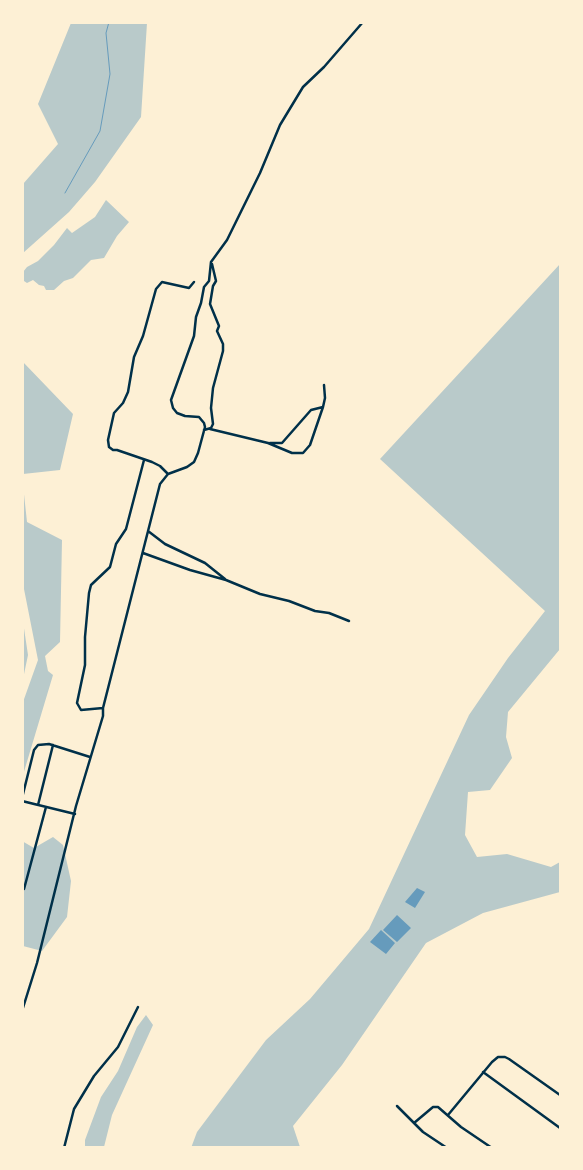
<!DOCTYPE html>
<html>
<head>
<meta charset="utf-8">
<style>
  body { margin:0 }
  #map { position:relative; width:583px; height:1170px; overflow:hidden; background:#fdf0d5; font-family:"Archivo Narrow",sans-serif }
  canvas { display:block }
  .frame { position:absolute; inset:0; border:24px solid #fdf0d5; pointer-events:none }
</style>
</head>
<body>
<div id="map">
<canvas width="583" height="1170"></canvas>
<div class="frame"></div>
</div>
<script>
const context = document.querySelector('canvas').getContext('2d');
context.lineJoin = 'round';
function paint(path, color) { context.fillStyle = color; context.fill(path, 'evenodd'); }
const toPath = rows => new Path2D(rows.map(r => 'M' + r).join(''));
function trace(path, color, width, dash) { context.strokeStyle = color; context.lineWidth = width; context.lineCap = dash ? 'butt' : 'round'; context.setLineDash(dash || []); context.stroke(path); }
paint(toPath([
  [71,23,147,23,141,117,95,182,69,212,23,253,23,184,58,144,38,104],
  [106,200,129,222,117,236,104,258,91,260,73,278,64,281,54,290,46,290,44,286,39,285,33,280,27,283,24,281,23,282,23,272,27,267,38,261,54,245,67,228,72,233,95,217],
  [560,264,560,649,508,712,506,737,512,758,490,790,468,792,465,835,477,857,507,854,551,867,560,862,560,892,483,913,426,943,342,1065,293,1126,300,1147,191,1148,197,1132,266,1040,310,999,369,929,469,715,508,658,545,611,380,459],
  [23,362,73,414,60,470,23,474],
  [23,485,27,522,62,540,60,642,45,656,48,671,53,675,23,775,23,702,38,660,23,584],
  [22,615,28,655,23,679,22,679],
  [53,837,63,845,71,881,67,917,42,951,23,946,22,841,34,848],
  [146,1015,153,1025,112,1115,104,1147,85,1147,85,1140,101,1097,118,1071,137,1027]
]), '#b9caca');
paint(toPath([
  [417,888,425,892,415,908,405,902],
  [397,915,411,928,397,942,383,930],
  [381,930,395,943,386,954,370,942]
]), '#669bbc');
trace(toPath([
  [65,193,100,131,110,74,106,33,109,22]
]), '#669bbc', 1);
trace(toPath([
  [210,429,268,443,292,453,303,453,310,445,323,407,325,398,324,385],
  [204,430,211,428,213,424,211,408,213,388,223,351,223,344,217,331,219,326,210,304,213,286,216,281,212,264],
  [270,443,282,443,311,410,323,407],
  [168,474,160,466,152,462,117,450,113,450,109,447,108,440,114,413,123,403,128,392,134,357,143,336,156,289,162,282,189,288,194,282],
  [148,531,165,544,205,563,225,579],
  [143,553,190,570,226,580,260,594,289,601,315,611,329,613,349,621],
  [103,708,81,710,77,703,85,665,85,637,89,593,91,585,110,567,116,544,126,529,144,460],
  [22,798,34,750,38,745,49,744,90,757],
  [22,801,75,814],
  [38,805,53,745],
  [24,889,46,807],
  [22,1011,37,963,76,806,103,716,103,708,160,484,168,474,187,467,194,462,198,453,205,427,204,423,199,417,185,416,177,413,173,408,171,400,194,336,196,317,201,303,204,287,209,281,211,262,227,240,260,173,280,125,303,87,324,67,363,22],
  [483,1072,560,1128],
  [397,1106,423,1132,447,1148],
  [448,1115,492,1062,498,1057,505,1057,509,1059,560,1095],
  [414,1123,433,1107,438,1107,461,1127,492,1148],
  [64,1148,74,1109,94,1076,118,1047,138,1007]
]), '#003049', 2.5);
</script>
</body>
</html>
